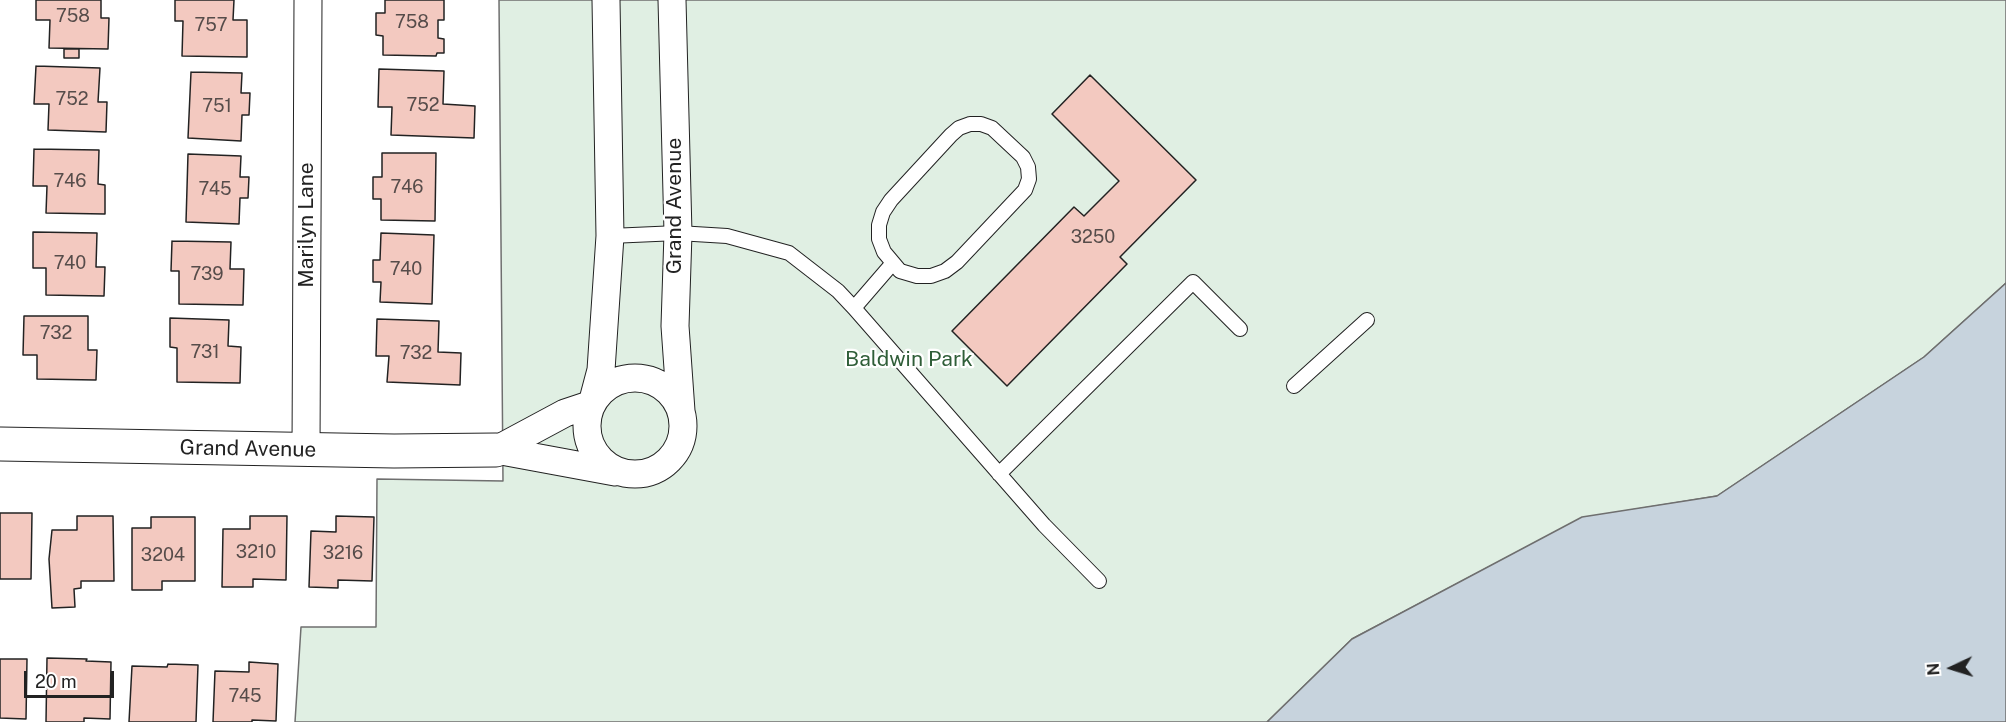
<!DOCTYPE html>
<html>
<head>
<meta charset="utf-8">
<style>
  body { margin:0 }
  #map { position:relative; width:2006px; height:722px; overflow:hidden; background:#fff; font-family:"Public Sans",sans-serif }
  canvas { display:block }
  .north { position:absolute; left:1922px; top:638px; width:60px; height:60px; -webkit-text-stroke:4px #fff; paint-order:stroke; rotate:266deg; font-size:16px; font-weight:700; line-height:24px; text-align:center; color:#222 }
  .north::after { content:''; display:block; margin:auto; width:21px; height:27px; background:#222; clip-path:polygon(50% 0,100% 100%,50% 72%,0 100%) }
  .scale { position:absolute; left:24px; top:671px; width:90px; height:27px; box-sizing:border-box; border:3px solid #222; border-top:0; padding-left:8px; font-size:18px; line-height:21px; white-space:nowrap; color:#222; -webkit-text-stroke:4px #fff; paint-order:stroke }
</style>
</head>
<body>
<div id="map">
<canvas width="2006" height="722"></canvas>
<div class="north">N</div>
<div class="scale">20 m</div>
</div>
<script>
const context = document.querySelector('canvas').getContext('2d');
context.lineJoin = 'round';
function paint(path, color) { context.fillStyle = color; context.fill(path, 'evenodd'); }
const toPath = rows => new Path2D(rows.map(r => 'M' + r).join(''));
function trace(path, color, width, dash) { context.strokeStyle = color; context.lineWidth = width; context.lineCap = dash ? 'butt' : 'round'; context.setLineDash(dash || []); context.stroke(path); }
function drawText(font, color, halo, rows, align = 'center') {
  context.font = font + ' "Public Sans",sans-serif'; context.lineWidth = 4.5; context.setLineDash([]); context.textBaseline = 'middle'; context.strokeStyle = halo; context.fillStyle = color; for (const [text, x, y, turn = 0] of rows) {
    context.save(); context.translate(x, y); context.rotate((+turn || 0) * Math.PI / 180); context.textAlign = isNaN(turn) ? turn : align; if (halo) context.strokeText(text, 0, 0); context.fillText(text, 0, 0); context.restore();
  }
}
const green = toPath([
  [499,0,2006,0,2006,283,1924,357,1717,496,1582,518,1352,639,1267,722,295,722,301,627,376,627,377,479,503,481,499,0]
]);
paint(green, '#e0efe3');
trace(green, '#6f6f6f', 1.5);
const water = toPath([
  [2006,283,2006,722,1267,722,1352,639,1582,517,1717,496,1924,357,2006,283]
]);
paint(water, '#c7d3dd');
trace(water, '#6f6f6f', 1.5);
const building = toPath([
  [36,0,101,0,101,18,109,18,108,49,49,48,50,20,36,20,36,0],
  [175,0,234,0,233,20,247,20,247,57,182,56,183,21,175,21,175,0],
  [385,0,444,0,444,20,438,20,438,38,444,39,444,53,437,53,436,56,383,55,383,36,376,35,376,13,385,13,385,0],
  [64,49,79,49,79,58,64,58,64,49],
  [36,66,100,68,98,102,107,102,106,132,48,130,49,104,34,104,36,66],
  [379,69,444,71,443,104,475,106,474,138,391,135,392,107,378,107,379,69],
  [191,72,242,73,241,93,250,93,249,115,242,115,241,141,188,138,191,72],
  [1090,75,1196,180,1120,257,1127,264,1007,386,952,331,1074,207,1084,216,1119,181,1052,114,1090,75],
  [34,149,99,150,98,184,105,185,105,214,46,213,47,186,33,186,34,149],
  [382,153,436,153,435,221,381,220,381,199,373,199,373,177,382,177,382,153],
  [188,154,241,156,240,177,249,177,248,198,240,198,239,224,186,222,188,154],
  [33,232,97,233,96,267,105,267,104,296,46,295,46,268,33,268,33,232],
  [381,233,434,235,432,304,380,302,381,282,373,282,373,260,380,260,381,233],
  [172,241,231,242,230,269,244,269,243,305,179,304,179,271,171,271,172,241],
  [24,316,88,316,88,350,97,350,96,380,37,379,37,355,23,355,24,316],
  [170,318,229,320,228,346,241,347,240,383,177,382,177,348,170,347,170,318],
  [377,319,439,321,438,352,461,353,460,385,387,382,389,356,376,356,377,319],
  [0,513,32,513,31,579,0,579,0,513],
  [77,516,113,516,114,581,81,581,81,588,74,589,75,607,52,608,49,559,52,530,77,530,77,516],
  [250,516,287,516,286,580,253,579,253,587,222,587,223,529,250,529,250,516],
  [336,516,374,517,372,581,338,580,338,588,309,587,311,531,336,532,336,516],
  [151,517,195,517,195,581,162,581,162,590,132,590,132,528,151,528,151,517],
  [47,658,87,659,86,661,111,662,110,719,84,718,84,722,46,722,47,658],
  [0,659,27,659,26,719,0,718,0,659],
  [249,662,278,664,276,721,252,720,252,722,213,722,215,671,249,672,249,662],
  [168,664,198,665,196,722,129,722,132,666,167,667,168,664]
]);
paint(building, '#f3c9c0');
trace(building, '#222', 1.5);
const lane = toPath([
  [970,124,981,124,992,128,1023,157,1028,167,1029,179,1025,190,957,262,945,271,931,276,917,276,900,271,884,252,879,239,879,225,883,212,891,200,951,135,959,128,970,124],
  [610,236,678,233,727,236,789,253,838,291,854,308,1044,525,1099,581],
  [854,308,892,264],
  [1294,386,1367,320],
  [999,474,1193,282,1240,329]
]);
const street = toPath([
  [672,0,678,233,675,326,681,411],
  '587 426a48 48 0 1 1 96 0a48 48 0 1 1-96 0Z',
  [306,450,308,0],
  [496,450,565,413,592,404,601,370,610,236,606,0],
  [496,450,615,472]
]);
const secondary = toPath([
  [0,444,394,451,496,450]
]);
trace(lane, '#222', 16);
trace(street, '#222', 29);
trace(secondary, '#222', 35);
trace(lane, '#fff', 14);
trace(street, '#fff', 27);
trace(secondary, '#fff', 33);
drawText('18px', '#564c4a', null, [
  ["758",73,16],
  ["758",412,22],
  ["757",211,25],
  ["752",72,99],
  ["752",423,105],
  ["751",217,106],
  ["746",70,181],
  ["746",407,187],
  ["745",215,189],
  ["3250",1093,237],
  ["740",70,263],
  ["740",406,269],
  ["739",207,274],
  ["732",56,333],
  ["731",205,352],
  ["732",416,353],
  ["3210",256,552],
  ["3216",343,553],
  ["3204",163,555],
  ["745",245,696]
]);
drawText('21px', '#222', '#fff', [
  ["Grand Avenue",675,206,-90],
  ["Marilyn Lane",307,225,-90],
  ["Grand Avenue",248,449,1]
]);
drawText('21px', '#2f5e38', '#fff', [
  ["Baldwin Park",909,360]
]);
</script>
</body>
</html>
